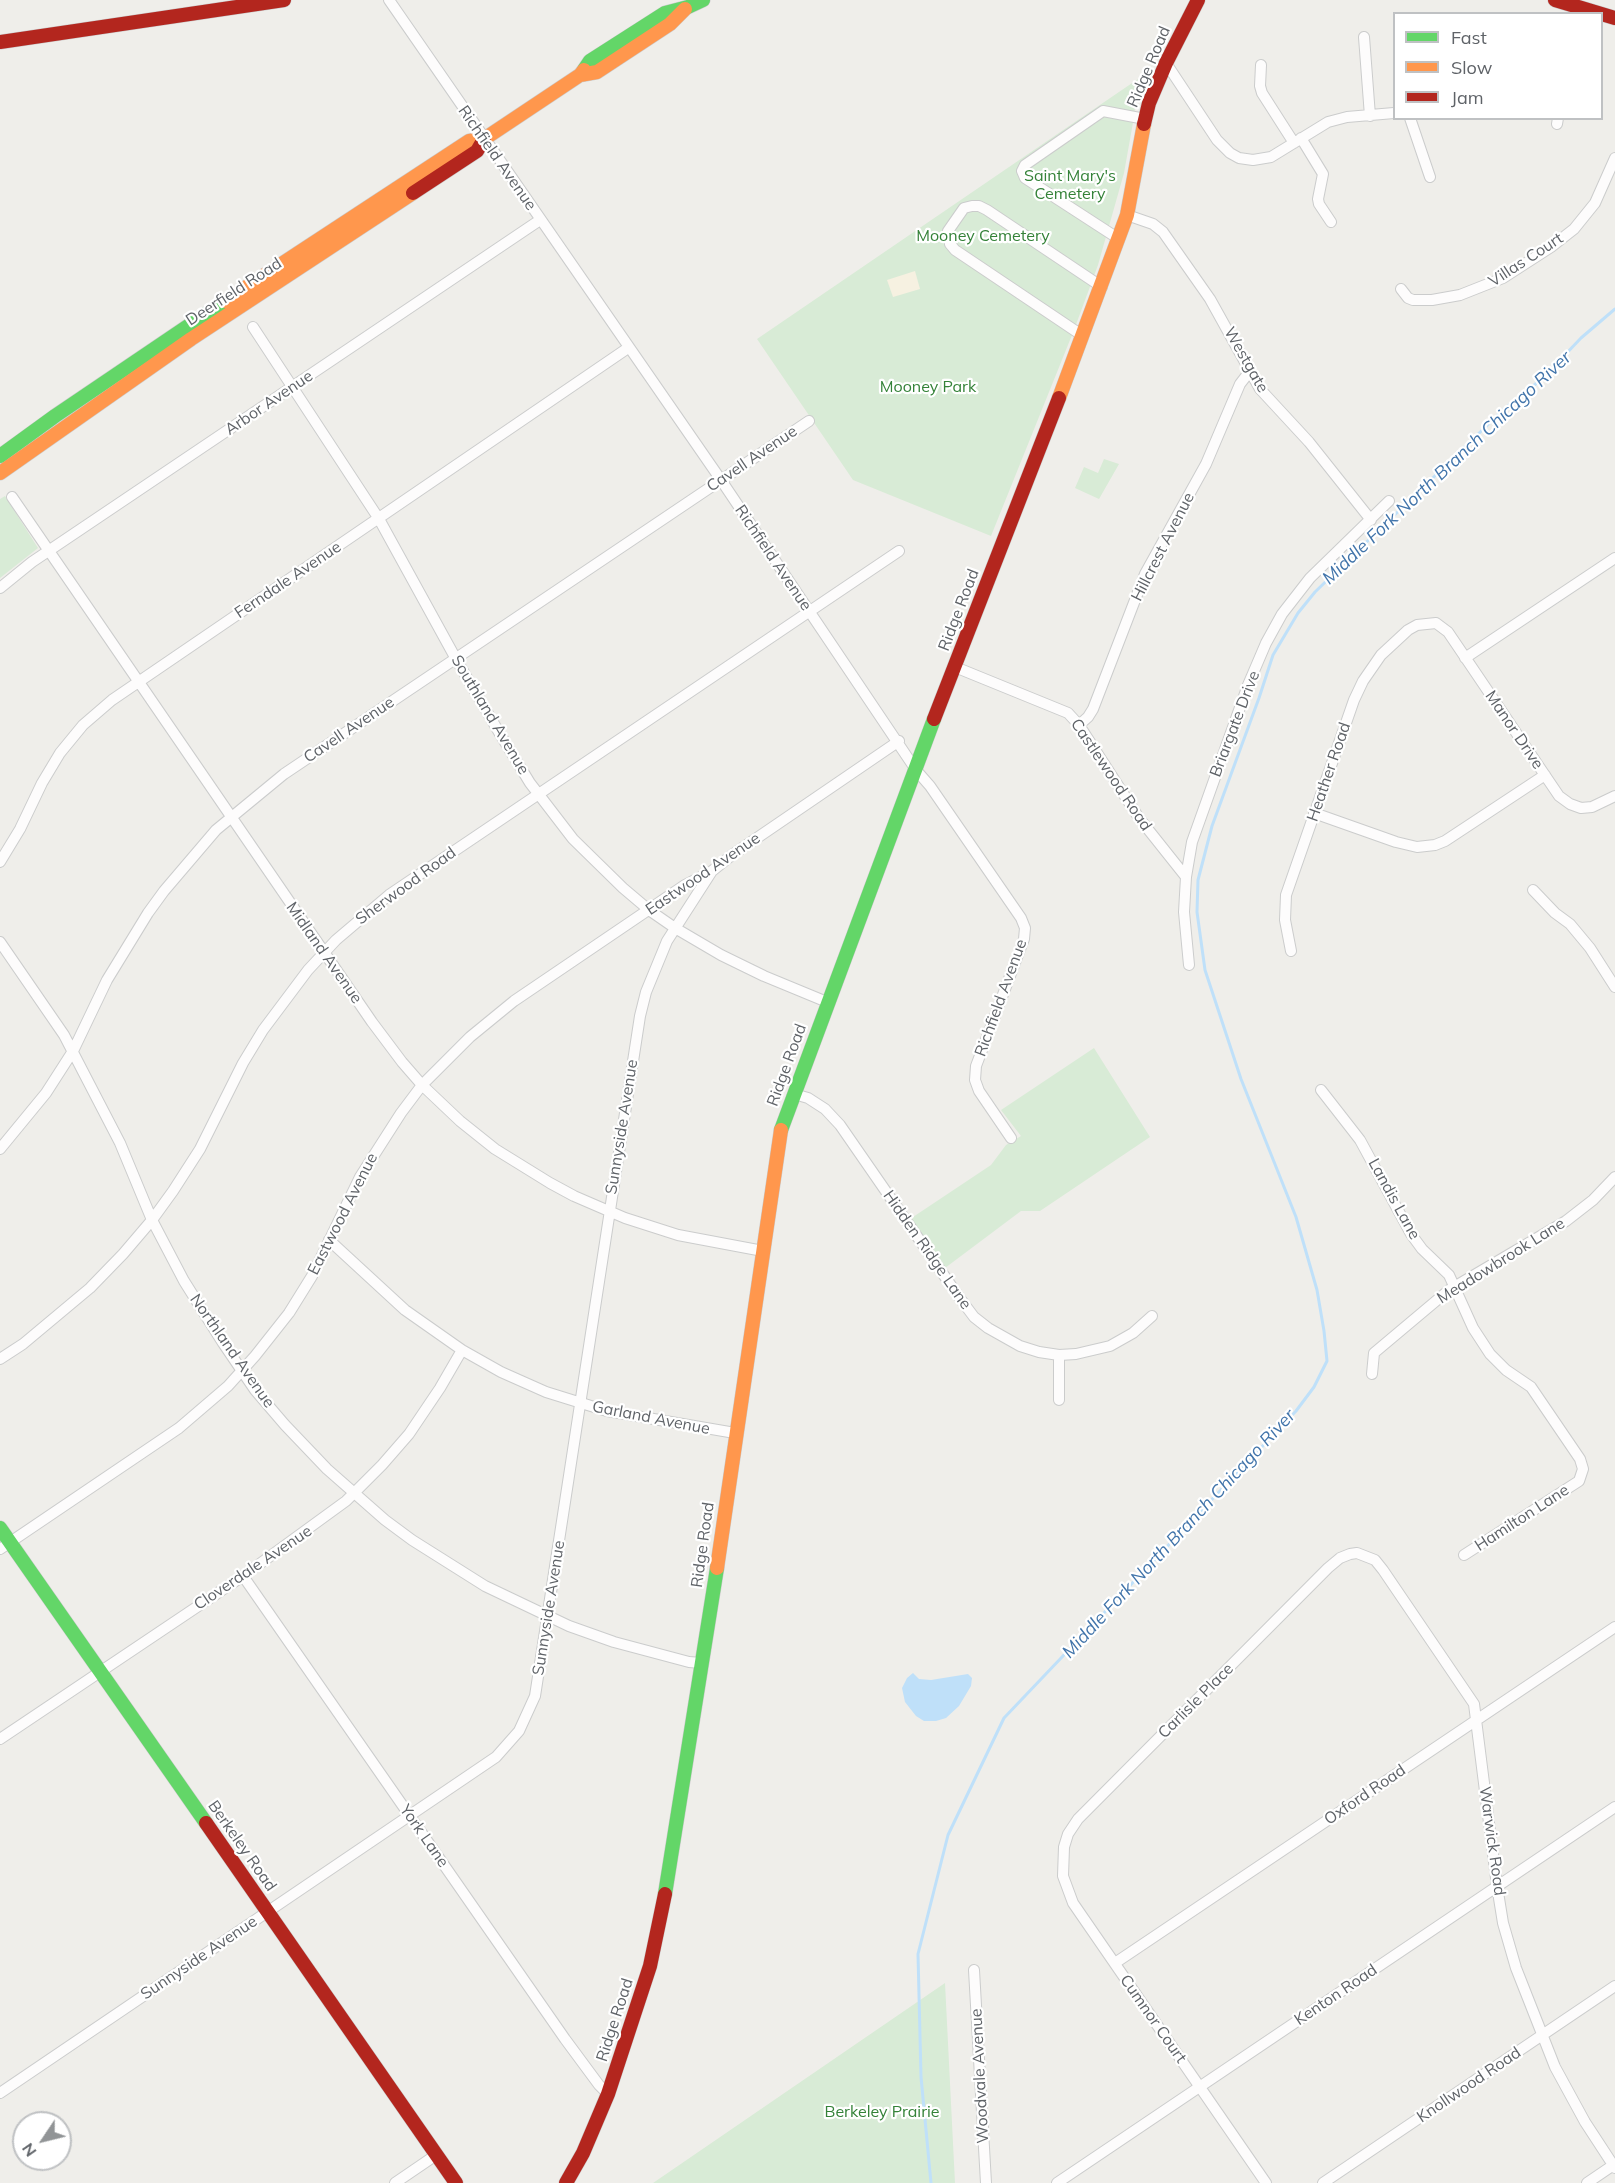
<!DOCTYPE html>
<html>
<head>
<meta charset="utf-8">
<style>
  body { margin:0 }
  #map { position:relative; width:1615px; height:2183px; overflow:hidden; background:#efeeea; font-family:Mulish,sans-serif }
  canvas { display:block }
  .legend { position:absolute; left:1393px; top:12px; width:210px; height:108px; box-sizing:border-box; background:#fff; border:2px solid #bfc1c3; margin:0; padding:8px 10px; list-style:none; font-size:18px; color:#5f6368 }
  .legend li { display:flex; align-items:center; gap:12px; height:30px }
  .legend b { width:30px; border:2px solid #bfc1c3 }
  .north { position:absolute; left:12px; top:2111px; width:60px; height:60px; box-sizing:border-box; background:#fff; border:2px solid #bfc1c3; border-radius:50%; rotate:235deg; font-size:16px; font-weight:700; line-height:24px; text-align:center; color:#5f6368 }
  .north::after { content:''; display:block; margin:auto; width:21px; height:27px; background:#919496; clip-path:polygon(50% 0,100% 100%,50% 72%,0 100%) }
</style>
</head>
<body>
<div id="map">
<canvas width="1615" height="2183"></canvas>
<ul class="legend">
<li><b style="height:8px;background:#63d668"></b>Fast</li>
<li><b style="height:8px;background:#ff974d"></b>Slow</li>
<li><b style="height:8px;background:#b3261e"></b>Jam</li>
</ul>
<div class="north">N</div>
</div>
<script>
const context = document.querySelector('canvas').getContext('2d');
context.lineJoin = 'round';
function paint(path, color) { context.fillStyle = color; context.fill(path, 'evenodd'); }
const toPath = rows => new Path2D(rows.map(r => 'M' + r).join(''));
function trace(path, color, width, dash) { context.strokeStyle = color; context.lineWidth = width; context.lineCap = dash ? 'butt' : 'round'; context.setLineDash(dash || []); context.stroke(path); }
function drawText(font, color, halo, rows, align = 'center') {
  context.font = font + ' Mulish,sans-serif'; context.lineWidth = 4.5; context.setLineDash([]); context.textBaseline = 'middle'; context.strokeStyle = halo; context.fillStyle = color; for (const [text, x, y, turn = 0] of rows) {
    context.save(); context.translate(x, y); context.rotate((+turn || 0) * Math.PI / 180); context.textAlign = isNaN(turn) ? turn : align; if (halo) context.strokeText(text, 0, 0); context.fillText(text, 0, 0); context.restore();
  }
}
paint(toPath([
  [1138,79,1134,117,1124,173,1098,265,1074,330,991,536,853,480,757,339],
  [1104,459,1119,464,1099,499,1075,488,1084,467,1098,473],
  [5,496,38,548,0,578,0,499],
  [1094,1048,1150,1137,1040,1211,1021,1211,945,1268,910,1219,991,1165,1006,1145,1021,1136,1001,1110],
  [945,1983,955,2183,653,2183]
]), '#d8ebd6');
paint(toPath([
  [915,271,920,289,893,297,887,280]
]), '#f6f1e1');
paint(toPath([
  [913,1673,919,1679,931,1680,968,1674,972,1678,971,1686,959,1706,946,1718,936,1721,924,1721,916,1716,905,1702,902,1688,907,1678]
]), '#bfe0f9');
trace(toPath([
  [931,2183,921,2077,918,1954,948,1835,1004,1718,1296,1411,1314,1387,1327,1361,1324,1331,1317,1290,1296,1217,1241,1079,1205,970,1197,912,1198,880,1212,826,1259,698,1273,655,1298,613,1315,592,1503,410,1543,378,1581,338,1615,309]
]), '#bfe0f9', 3);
const street = toPath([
  [389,0,721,480,916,770,930,786,1021,918,1025,928,1024,939,976,1066,975,1080,979,1091,1011,1138],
  [1364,37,1370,116],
  [1166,63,1217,140,1230,153,1239,158,1253,160,1271,157,1328,122,1347,117,1394,113],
  [1261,65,1260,86,1262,93,1294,143],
  [1410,118,1430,177],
  [1557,124,1558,118],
  [1301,138,1323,174,1318,199,1319,204,1331,222],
  [1127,215,1153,224,1163,232,1210,299,1260,389,1309,442,1371,520],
  [1119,239,1025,178,1022,171,1025,165,1103,111,1145,119],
  [1401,289,1408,298,1413,300,1432,300,1460,295,1503,278,1551,247,1574,229,1595,203,1615,158],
  [253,327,379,519,456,659,500,734,530,783,573,839,623,888,649,910,675,928,721,955,764,976,827,1002],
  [1083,336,955,250,950,244,948,231,964,208,972,206,979,206,987,210,1102,287],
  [12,497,372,1022,402,1062,422,1085,460,1121,495,1149,550,1183,574,1196,625,1218,678,1235,763,1251],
  [0,588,32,562,540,220],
  [1465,658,1615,558],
  [955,667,1068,713,1079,725,1139,818,1186,877],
  [1079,725,1088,717,1093,709,1145,574,1206,464,1240,384,1250,371],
  [1314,813,1396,842,1417,847,1435,845,1445,841,1545,775],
  [0,862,20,829,42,783,60,753,83,725,112,700,628,348],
  [1533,890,1555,913,1570,924,1590,948,1615,987],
  [0,942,64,1035,120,1143,152,1220,184,1281,223,1343,255,1390,285,1425,327,1469,385,1520,412,1540,485,1586,569,1626,614,1642,689,1662,701,1663],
  [1291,951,1285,920,1286,895,1354,700,1363,681,1381,655,1408,630,1417,625,1436,623,1448,632,1559,796,1570,804,1581,808,1592,807,1615,796],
  [1189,965,1184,912,1186,877,1192,842,1248,685,1266,643,1282,614,1310,578,1389,501],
  [1321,1090,1360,1140,1411,1234,1422,1249,1449,1275,1473,1328,1490,1354,1506,1370,1531,1387,1580,1459,1583,1469,1579,1481,1464,1555],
  [794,1094,808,1098,825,1109,840,1125,959,1297,974,1317,988,1328,1020,1346,1039,1352,1059,1355,1076,1354,1110,1346,1133,1333,1152,1316],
  [0,1149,46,1093,73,1051,107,980,148,913,164,891,216,830,284,774,809,421],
  [329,1240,405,1310,462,1350,501,1372,546,1392,607,1411,735,1433],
  [1059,1355,1059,1400],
  [0,1359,23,1344,90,1288,123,1254,152,1220,173,1191,200,1149,243,1063,263,1030,308,970,336,940,389,895,899,551],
  [1372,1374,1374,1353,1449,1290,1566,1221,1593,1200,1615,1177],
  [0,1549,179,1428,228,1386,255,1356,289,1313,312,1276,360,1177,401,1113,422,1085,470,1037,514,1001,685,885,712,871,732,855,899,741],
  [243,1576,565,2039,599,2085,608,2094],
  [0,1739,243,1576,346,1501,382,1465,409,1434,440,1388,462,1350],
  [1115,1963,1615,1627],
  [974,1970,986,2183],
  [0,2093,496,1757,519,1731,535,1696,640,1016,646,992,667,941,712,871],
  [395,2183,436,2155],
  [1057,2183,1615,1807],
  [1266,2183,1073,1903,1063,1876,1064,1847,1068,1834,1078,1819,1328,1568,1340,1558,1350,1554,1357,1553,1375,1560,1383,1570,1474,1704,1497,1886,1503,1923,1516,1968,1555,2067,1585,2122,1615,2168],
  [1323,2183,1615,1986],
  [1587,2183,1615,2164]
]);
const fast = toPath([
  [584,70,590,61,665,13,688,7,703,0],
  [0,456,55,416,225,301],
  [781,1130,934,719],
  [0,1528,206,1823],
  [665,1894,717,1568]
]);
const slow = toPath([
  [580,75,597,72,670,24,685,9],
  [225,301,469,141,484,139,580,75,584,70],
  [1059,398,1127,215,1144,124],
  [0,473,191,339,413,193],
  [717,1568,781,1130]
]);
const jam = toPath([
  [1555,0,1615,18],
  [0,42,284,0],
  [1144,124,1149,103,1166,63,1198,0],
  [413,193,477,151,484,139],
  [934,719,1059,398],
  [206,1823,456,2183],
  [566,2183,583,2153,608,2094,650,1966,665,1894]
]);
trace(street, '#cbcccc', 12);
trace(fast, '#cacacb', 15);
trace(slow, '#cacacb', 15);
trace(jam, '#cacacb', 15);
trace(street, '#fdfcfc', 10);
trace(fast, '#63d668', 14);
trace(slow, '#ff974d', 14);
trace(jam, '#b3261e', 14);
drawText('16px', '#5f6368', '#fff', [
  ["Ridge Road",1149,67,-67],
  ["Richfield Avenue",497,158,55],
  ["Villas Court",1526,260,-33],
  ["Deerfield Road",234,292,-33],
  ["Westgate",1246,360,60],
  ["Arbor Avenue",269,403,-34],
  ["Cavell Avenue",752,459,-34],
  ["Hillcrest Avenue",1163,547,-63],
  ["Richfield Avenue",773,558,56],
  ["Ferndale Avenue",288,580,-34],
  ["Ridge Road",959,610,-69],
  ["Southland Avenue",490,715,59],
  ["Briargate Drive",1235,724,-69],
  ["Cavell Avenue",349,730,-34],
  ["Manor Drive",1514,730,56],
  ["Heather Road",1329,772,-71],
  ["Castlewood Road",1111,775,56],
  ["Eastwood Avenue",703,874,-34],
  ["Sherwood Road",406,886,-36],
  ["Midland Avenue",324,953,55],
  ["Richfield Avenue",1001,998,-70],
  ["Ridge Road",787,1065,-70],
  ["Sunnyside Avenue",622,1127,-81],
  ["Landis Lane",1394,1199,61],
  ["Eastwood Avenue",343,1214,-63],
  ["Hidden Ridge Lane",927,1250,55],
  ["Meadowbrook Lane",1501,1261,-32],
  ["Northland Avenue",232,1351,55],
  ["Garland Avenue",651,1418,11],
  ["Hamilton Lane",1522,1518,-33],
  ["Ridge Road",703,1545,-82],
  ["Cloverdale Avenue",253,1568,-34],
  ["Sunnyside Avenue",549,1608,-81],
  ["Carlisle Place",1196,1701,-45],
  ["Oxford Road",1365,1795,-34],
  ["York Lane",424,1836,55],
  ["Warwick Road",1492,1841,82],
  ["Berkeley Road",242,1846,55],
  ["Sunnyside Avenue",199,1958,-34],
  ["Kenton Road",1336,1995,-34],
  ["Cumnor Court",1153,2019,55],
  ["Ridge Road",615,2020,-72],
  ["Woodvale Avenue",980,2076,-93],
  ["Knollwood Road",1469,2085,-34]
]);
drawText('16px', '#348238', '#fff', [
  ["Saint Mary's",1070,176],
  ["Cemetery",1070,194],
  ["Mooney Cemetery",983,236],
  ["Mooney Park",928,387],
  ["Berkeley Prairie",882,2112]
]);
drawText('italic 18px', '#4174aa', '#fff', [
  ["Middle Fork North Branch Chicago River",1447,468,-43],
  ["Middle Fork North Branch Chicago River",1179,1534,-47]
]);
</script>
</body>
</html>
